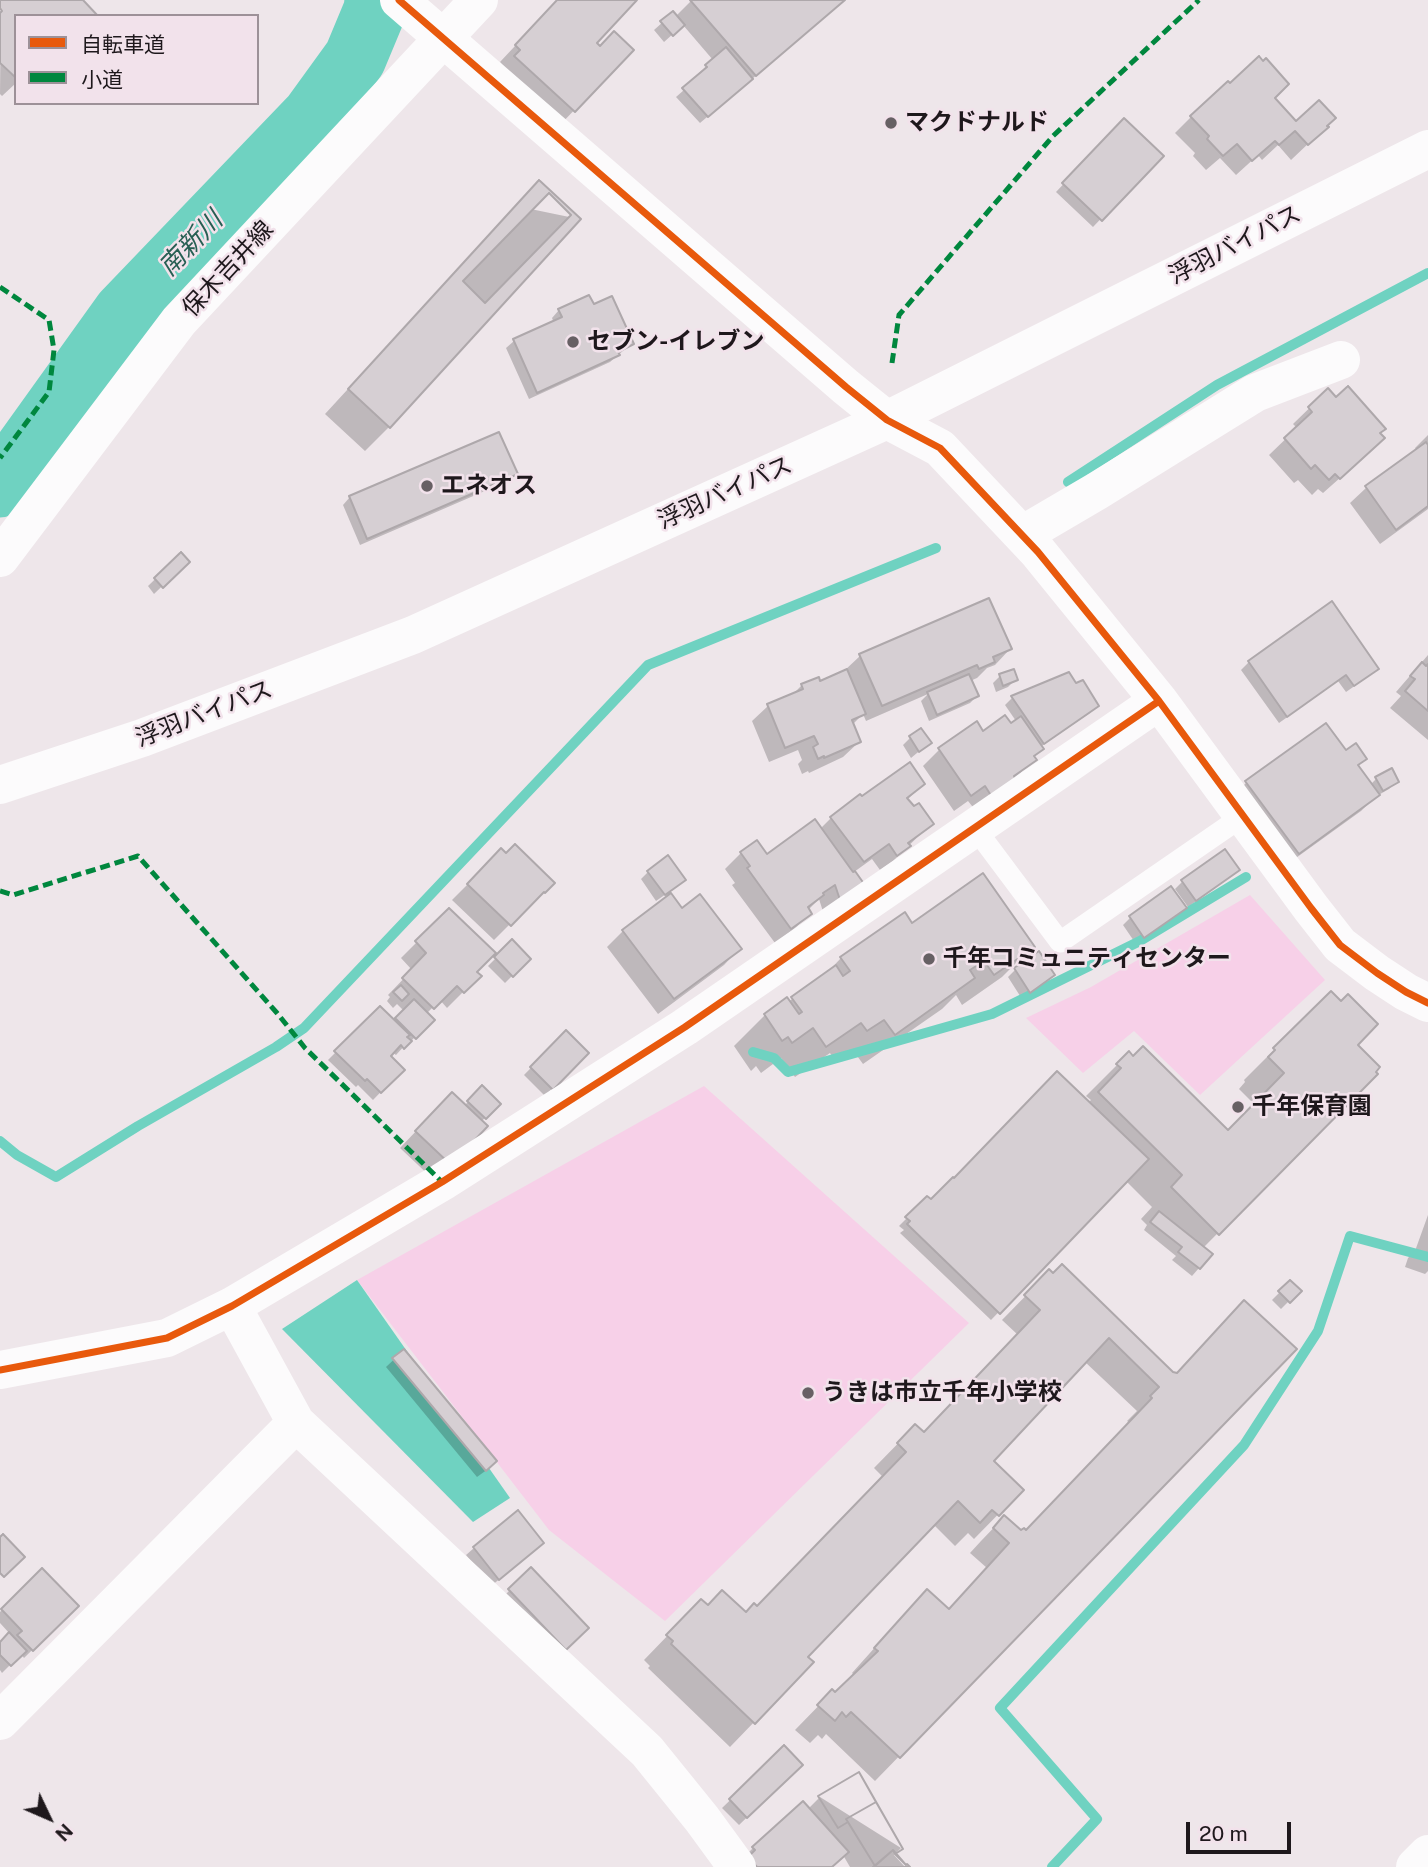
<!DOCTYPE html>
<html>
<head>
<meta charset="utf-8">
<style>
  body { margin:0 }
  #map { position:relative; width:1428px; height:1867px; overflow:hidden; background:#eee6ea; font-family:"Public Sans","Noto Sans JP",sans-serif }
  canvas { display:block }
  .legend { position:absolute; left:14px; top:14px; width:245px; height:91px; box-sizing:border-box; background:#f2e2eb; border:2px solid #9d9198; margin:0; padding:9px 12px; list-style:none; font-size:21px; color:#1e181c }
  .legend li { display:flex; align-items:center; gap:14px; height:35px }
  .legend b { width:35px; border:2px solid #9d9198 }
  .north { position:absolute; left:14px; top:1783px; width:70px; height:70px; -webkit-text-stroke:5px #f2e2eb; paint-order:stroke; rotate:134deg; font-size:19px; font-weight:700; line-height:28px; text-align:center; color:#1e181c }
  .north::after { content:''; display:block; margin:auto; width:24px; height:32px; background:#1e181c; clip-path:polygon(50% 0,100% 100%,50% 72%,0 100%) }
  .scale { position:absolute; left:1186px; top:1822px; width:105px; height:32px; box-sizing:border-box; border:4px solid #1e181c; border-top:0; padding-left:9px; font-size:21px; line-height:24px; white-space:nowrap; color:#1e181c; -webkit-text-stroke:5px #f2e2eb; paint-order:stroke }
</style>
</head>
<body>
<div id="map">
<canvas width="1428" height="1867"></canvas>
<ul class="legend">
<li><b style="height:9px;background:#e8590c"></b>自転車道</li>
<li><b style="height:9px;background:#00873e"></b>小道</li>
</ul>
<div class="north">N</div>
<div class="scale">20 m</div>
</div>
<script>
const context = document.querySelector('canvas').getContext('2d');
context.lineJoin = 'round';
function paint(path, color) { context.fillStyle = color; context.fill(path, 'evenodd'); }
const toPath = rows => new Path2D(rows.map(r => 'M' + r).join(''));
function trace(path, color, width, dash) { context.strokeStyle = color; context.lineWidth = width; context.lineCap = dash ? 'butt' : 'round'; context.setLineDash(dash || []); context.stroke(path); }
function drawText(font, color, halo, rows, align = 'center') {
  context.font = font + ' "Public Sans","Noto Sans JP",sans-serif'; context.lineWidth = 5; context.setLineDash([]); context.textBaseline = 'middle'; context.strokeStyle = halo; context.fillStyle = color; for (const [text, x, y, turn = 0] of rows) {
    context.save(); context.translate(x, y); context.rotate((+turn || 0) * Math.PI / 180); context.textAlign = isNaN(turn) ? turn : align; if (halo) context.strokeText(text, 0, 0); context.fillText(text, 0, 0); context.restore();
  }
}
paint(toPath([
  [1250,895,1325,980,1200,1095,1134,1031,1083,1073,1026,1018,1091,987],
  [704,1086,969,1323,665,1621,549,1530,357,1280]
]), '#f7d0e8');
paint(toPath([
  [357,1280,510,1498,473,1522,282,1329]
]), '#6fd2c1');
paint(toPath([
  [1,0,80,0,16,16,16,83,2,96,0,94],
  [558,0,634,0,595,43,600,48,632,50,558,127,500,62],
  [692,0,843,0,830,13,700,123,676,97,700,76,698,74,713,60,683,25,664,42,654,30,673,13,676,16],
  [1273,98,1310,142,1291,160,1278,145,1262,160,1258,155,1236,175,1220,158,1206,170,1193,156,1195,153,1175,133,1191,117],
  [1124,120,1161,156,1093,227,1056,192],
  [516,206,579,219,389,427,365,451,325,414],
  [593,307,631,344,610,362,529,399,506,348,514,341,554,323,552,318,559,310],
  [1328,390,1378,433,1367,454,1323,493,1318,489,1312,495,1298,480,1294,483,1269,455,1297,428,1293,424],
  [1428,435,1428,509,1380,544,1350,503,1366,488,1417,451,1415,448],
  [516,474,508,481,360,545,343,505,350,497],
  [180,555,187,562,154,594,148,586],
  [1332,604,1377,668,1369,676,1346,692,1338,681,1279,723,1241,670,1249,662],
  [1010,649,995,665,987,668,977,678,970,681,977,696,970,703,929,721,921,701,928,694,866,721,863,714,852,725,859,742,843,757,809,773,808,771,802,774,798,764,802,760,798,750,769,762,752,721,768,706,792,695,802,685,820,683,844,671,860,656],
  [1428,655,1428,740,1390,708,1401,696,1396,692],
  [1069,674,1076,685,1097,706,1090,713,1040,747,1042,749,1033,758,1034,760,1018,775,976,811,968,801,954,811,923,766,939,750,976,724,982,733,1010,725,1016,721,1005,705,1012,698],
  [1000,676,1016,679,1008,687,996,692,993,683],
  [910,738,929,743,911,758,903,745],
  [1345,753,1365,759,1357,767,1370,785,1376,779,1397,781,1389,789,1375,797,1361,811,1282,868,1231,798,1247,782],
  [923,784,907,800,932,823,893,861,880,870,872,859,854,872,865,888,826,921,819,899,808,910,810,914,794,929,775,943,732,885,735,883,725,869,741,853,766,857,820,829,831,818],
  [501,851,527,907,494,940,452,900],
  [1238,870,1230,877,1188,907,1175,889,1183,881],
  [648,872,676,887,656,901,641,879],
  [1184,908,1177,915,1136,944,1123,925,1130,918],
  [449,910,474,972,479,976,447,1008,440,1000,426,1014,432,1020,407,1045,406,1044,396,1055,392,1052,388,1056,402,1070,373,1100,358,1085,356,1087,328,1060,380,1008,394,1022,405,1012,397,1004,393,1008,387,1001,390,997,388,995,412,970,401,958],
  [682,910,739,949,724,965,658,1014,607,947,623,931],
  [904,914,912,925,1033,946,1002,977,962,1005,956,995,942,1009,863,1064,852,1049,835,1061,830,1053,795,1077,781,1058,761,1073,756,1066,751,1071,734,1046,765,1015,786,1000,788,1002,823,977,841,958],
  [512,942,529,959,505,983,488,966],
  [1038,954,1053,975,1045,983,1022,999,1008,977,1015,970],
  [1331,993,1355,1045,1376,1074,1203,1248,1199,1268,1192,1276,1172,1260,1176,1256,1144,1230,1147,1225,1141,1219,1152,1207,1126,1181,991,1320,900,1233,904,1230,899,1226,927,1198,931,1202,1088,1103,1091,1100,1086,1096,1117,1065,1228,1132,1255,1105,1239,1089,1245,1082,1244,1080],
  [566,1032,587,1053,545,1096,524,1075],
  [482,1088,498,1104,481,1122,434,1180,400,1148,436,1110,464,1106],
  [1428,1215,1428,1271,1425,1274,1405,1267,1408,1258,1415,1251],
  [1049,1272,1172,1374,1295,1349,875,1781,826,1734,822,1739,818,1735,810,1743,795,1730,832,1692,835,1694,855,1676,852,1673,904,1615,947,1611,987,1568,970,1553,981,1541,1004,1517,1021,1533,1025,1532,1130,1423,1127,1421,1137,1411,1084,1361,991,1461,1022,1490,974,1539,968,1533,955,1546,933,1524,806,1657,812,1662,730,1747,648,1668,650,1666,644,1660,701,1601,708,1607,746,1614,757,1608,883,1477,874,1468,915,1426,923,1434,1018,1335,1002,1320],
  [1290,1282,1299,1291,1281,1309,1272,1300],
  [403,1351,488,1469,477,1477,386,1367],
  [474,1548,534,1551,491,1586,466,1555],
  [531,1569,587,1628,557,1656,502,1598],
  [42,1571,77,1606,24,1658,21,1654,2,1673,0,1670,0,1644,10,1634,0,1623,0,1612],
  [784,1748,801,1765,739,1825,722,1808],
  [820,1797,901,1848,894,1855,905,1867,850,1867,843,1855,830,1867,743,1867,746,1855,753,1848,803,1804,808,1809]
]), '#0003');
trace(toPath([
  [1068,482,1217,385,1428,273],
  [753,1052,774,1058,788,1072,992,1014,1140,941,1246,877],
  [0,1141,17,1155,56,1177,138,1126,276,1047,304,1028,648,665,936,548],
  [1052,1867,1097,1819,1000,1708,1244,1445,1318,1331,1350,1236,1428,1257]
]), '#6fd2c1', 10);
trace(toPath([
  [0,486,124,313,313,116,355,58,375,10,376,0]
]), '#6fd2c1', 63);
const building = toPath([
  [0,0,83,0,98,16,16,16,16,78,0,63,0,13,2,11,0,8,0,0],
  [557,0,637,0,597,43,600,46,614,31,634,50,575,112,514,56,520,50,515,45,557,0],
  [690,0,845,0,756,76,690,0],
  [673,11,685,25,673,36,660,21,673,11],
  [726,47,753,79,708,117,682,88,707,67,705,65,726,47],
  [1259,56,1263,61,1266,58,1289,84,1275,98,1296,121,1319,100,1336,118,1327,126,1329,127,1308,145,1295,131,1279,145,1275,141,1252,161,1237,144,1223,156,1207,139,1209,136,1190,116,1228,81,1230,83,1259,56],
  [1124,118,1164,156,1102,221,1062,183,1124,118],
  [539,180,581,219,390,428,348,389,539,180],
  [549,193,571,215,485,303,463,281,549,193],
  [589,295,594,304,612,296,634,344,618,352,620,355,537,393,513,339,562,317,558,309,589,295],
  [1348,386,1386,429,1380,433,1385,438,1340,479,1335,474,1329,480,1315,465,1311,469,1284,438,1312,412,1308,407,1328,388,1336,397,1348,386],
  [499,432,518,474,367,539,349,496,499,432],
  [1426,442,1428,445,1428,506,1396,530,1365,486,1426,442],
  [181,552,190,562,163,588,154,578,181,552],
  [989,598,1012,649,993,657,995,662,979,669,977,665,882,706,859,654,989,598],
  [1332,601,1379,669,1354,686,1346,675,1287,717,1248,661,1332,601],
  [1422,662,1426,666,1428,664,1428,711,1405,691,1415,679,1410,676,1422,662],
  [847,669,866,714,852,720,861,742,824,758,824,756,818,759,813,747,818,744,814,736,785,748,767,704,803,689,801,684,819,677,820,681,847,669],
  [1014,669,1018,680,1003,686,999,674,1014,669],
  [1069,672,1076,683,1083,680,1099,706,1044,744,1011,696,1069,672],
  [969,674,979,696,937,715,927,692,969,674],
  [1005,715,1011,723,1021,716,1044,749,1034,756,1037,760,1014,776,1016,780,992,797,985,786,971,796,938,748,977,721,983,731,1005,715],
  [1326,723,1346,750,1356,743,1367,759,1358,765,1380,795,1299,854,1245,781,1326,723],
  [921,728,932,743,919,752,909,736,921,728],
  [910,762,925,784,907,798,914,806,919,803,934,824,908,843,911,846,897,856,889,844,864,862,830,817,860,794,862,796,910,762],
  [1392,768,1399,782,1383,791,1375,777,1392,768],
  [815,819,853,872,855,871,867,888,842,906,835,885,823,893,824,895,808,907,812,914,791,929,747,868,750,866,740,852,757,840,767,854,815,819],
  [515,844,555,883,545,893,544,892,511,926,467,884,501,848,506,853,515,844],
  [1225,849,1240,870,1196,901,1181,880,1225,849],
  [668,855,686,880,665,895,647,871,668,855],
  [983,873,1035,947,994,975,984,961,970,970,975,978,895,1035,884,1020,867,1031,861,1023,826,1047,813,1028,792,1043,788,1037,782,1041,764,1014,787,997,799,1014,802,1012,791,997,836,965,843,976,850,971,840,957,905,912,912,923,983,873],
  [1171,886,1187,908,1144,938,1129,916,1171,886],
  [671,893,682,908,700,894,742,949,674,999,622,930,671,893],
  [449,908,496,953,477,972,482,976,464,993,457,986,434,1009,402,978,426,953,415,941,449,908],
  [512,939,531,959,513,977,494,957,512,939],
  [1039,951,1055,975,1030,993,1014,968,1039,951],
  [401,985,409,994,402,1001,393,992,401,985],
  [1331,991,1341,1001,1348,994,1378,1024,1358,1045,1380,1067,1376,1072,1378,1074,1219,1235,1171,1187,1182,1175,1098,1092,1121,1068,1116,1064,1129,1051,1133,1056,1143,1046,1228,1130,1284,1073,1268,1057,1275,1050,1273,1048,1331,991],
  [414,999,435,1020,416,1039,395,1018,414,999],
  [380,1006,410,1035,407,1037,412,1041,404,1049,401,1045,391,1056,405,1070,381,1093,367,1079,365,1081,334,1051,380,1006],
  [566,1030,589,1053,553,1090,530,1067,566,1030],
  [1057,1071,1149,1159,1000,1314,907,1224,910,1221,905,1217,927,1196,931,1199,953,1177,954,1178,1057,1071],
  [482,1085,501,1104,486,1119,467,1101,482,1085],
  [452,1092,488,1126,451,1165,415,1131,452,1092],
  [1159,1211,1213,1254,1200,1269,1178,1252,1182,1247,1150,1222,1159,1211],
  [1062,1264,1173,1372,1177,1373,1244,1300,1297,1349,900,1758,851,1712,846,1717,842,1712,835,1721,817,1705,832,1689,835,1692,878,1651,874,1648,927,1589,949,1609,1009,1543,993,1528,1004,1515,1021,1530,1024,1528,1026,1530,1152,1398,1150,1396,1159,1387,1109,1338,994,1461,1024,1490,999,1516,992,1510,980,1523,958,1501,808,1657,814,1662,755,1724,671,1644,673,1641,666,1635,701,1599,708,1605,722,1590,746,1612,754,1603,757,1606,906,1452,897,1443,915,1424,924,1432,1040,1310,1024,1295,1049,1269,1053,1273,1062,1264],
  [1290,1280,1302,1291,1290,1303,1278,1291,1290,1280],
  [404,1349,497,1461,486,1471,392,1358,404,1349],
  [518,1510,544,1543,499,1580,473,1547,518,1510],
  [3,1534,25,1557,4,1577,0,1573,0,1537,3,1534],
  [531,1567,589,1628,566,1650,508,1589,531,1567],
  [42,1568,79,1606,33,1651,17,1635,22,1631,1,1609,42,1568],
  [9,1632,27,1651,11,1666,0,1655,0,1642,9,1632],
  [784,1745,803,1765,747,1818,729,1799,784,1745],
  [859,1772,876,1802,846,1819,848,1822,838,1828,818,1796,859,1772],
  [859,1772,903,1849,895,1854,906,1865,907,1864,910,1867,873,1867,875,1866,848,1822,838,1828,818,1796,859,1772],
  [803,1801,849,1852,832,1867,757,1867,748,1857,755,1850,752,1847,803,1801],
  [876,1802,903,1849,895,1854,893,1850,875,1866,846,1819,876,1802],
  [893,1850,906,1865,907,1864,910,1867,873,1867,893,1850]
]);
paint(building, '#d6cfd3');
trace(building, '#aea8ab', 2);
trace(toPath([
  [974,827,1060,942,1243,816]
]), '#fcfbfc', 21);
trace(toPath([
  [399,0,846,387,887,420,940,448,1038,552,1159,701,1311,908,1340,945,1377,973,1406,992,1428,1003],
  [1022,535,1097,491,1255,393,1341,360],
  [232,1306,296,1423,647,1751,702,1819,737,1867],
  [0,1370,167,1338,232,1306,442,1182,685,1027,1159,701],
  [0,1721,296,1423],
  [1415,1867,1428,1854]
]), '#fcfbfc', 38);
trace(toPath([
  [0,558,179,321,479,0]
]), '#fcfbfc', 38);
trace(toPath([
  [0,785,142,738,413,635,887,420,1428,149]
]), '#fcfbfc', 38);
trace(toPath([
  [0,287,49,320,54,350,49,392,0,458],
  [892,363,899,315,1053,136,1199,0],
  [0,891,13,895,138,856,277,1013,305,1048,442,1182]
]), '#00873e', 5, [10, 5]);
trace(toPath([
  [399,0,846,387,887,420,940,448,1038,552,1159,701,1311,908,1340,945,1377,973,1406,992,1428,1003],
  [0,1370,167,1338,232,1306,442,1182,685,1027,1159,701]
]), '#e8590c', 7);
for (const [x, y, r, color] of [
  [891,123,7,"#676064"],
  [573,342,7,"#676064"],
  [427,486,7,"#676064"],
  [929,959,7,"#676064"],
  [1238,1107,7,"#676064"],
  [808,1393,7,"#676064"]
]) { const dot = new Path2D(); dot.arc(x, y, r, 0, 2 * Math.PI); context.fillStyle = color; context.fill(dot); trace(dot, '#f2e2eb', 2.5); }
drawText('bold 24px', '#1e181c', '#f2e2eb', [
  ["マクドナルド",905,123],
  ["セブン-イレブン",587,342],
  ["エネオス",441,486],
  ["千年コミュニティセンター",943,959],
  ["千年保育園",1252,1107],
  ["うきは市立千年小学校",822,1393]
], 'left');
drawText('24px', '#1e181c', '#f2e2eb', [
  ["浮羽バイパス",1235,245,-27],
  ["保木吉井線",228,269,-47],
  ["浮羽バイパス",725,493,-24],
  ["浮羽バイパス",204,714,-21]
]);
drawText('italic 26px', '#275f53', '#f2e2eb', [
  ["南新川",191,244,-46]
]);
</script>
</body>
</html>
